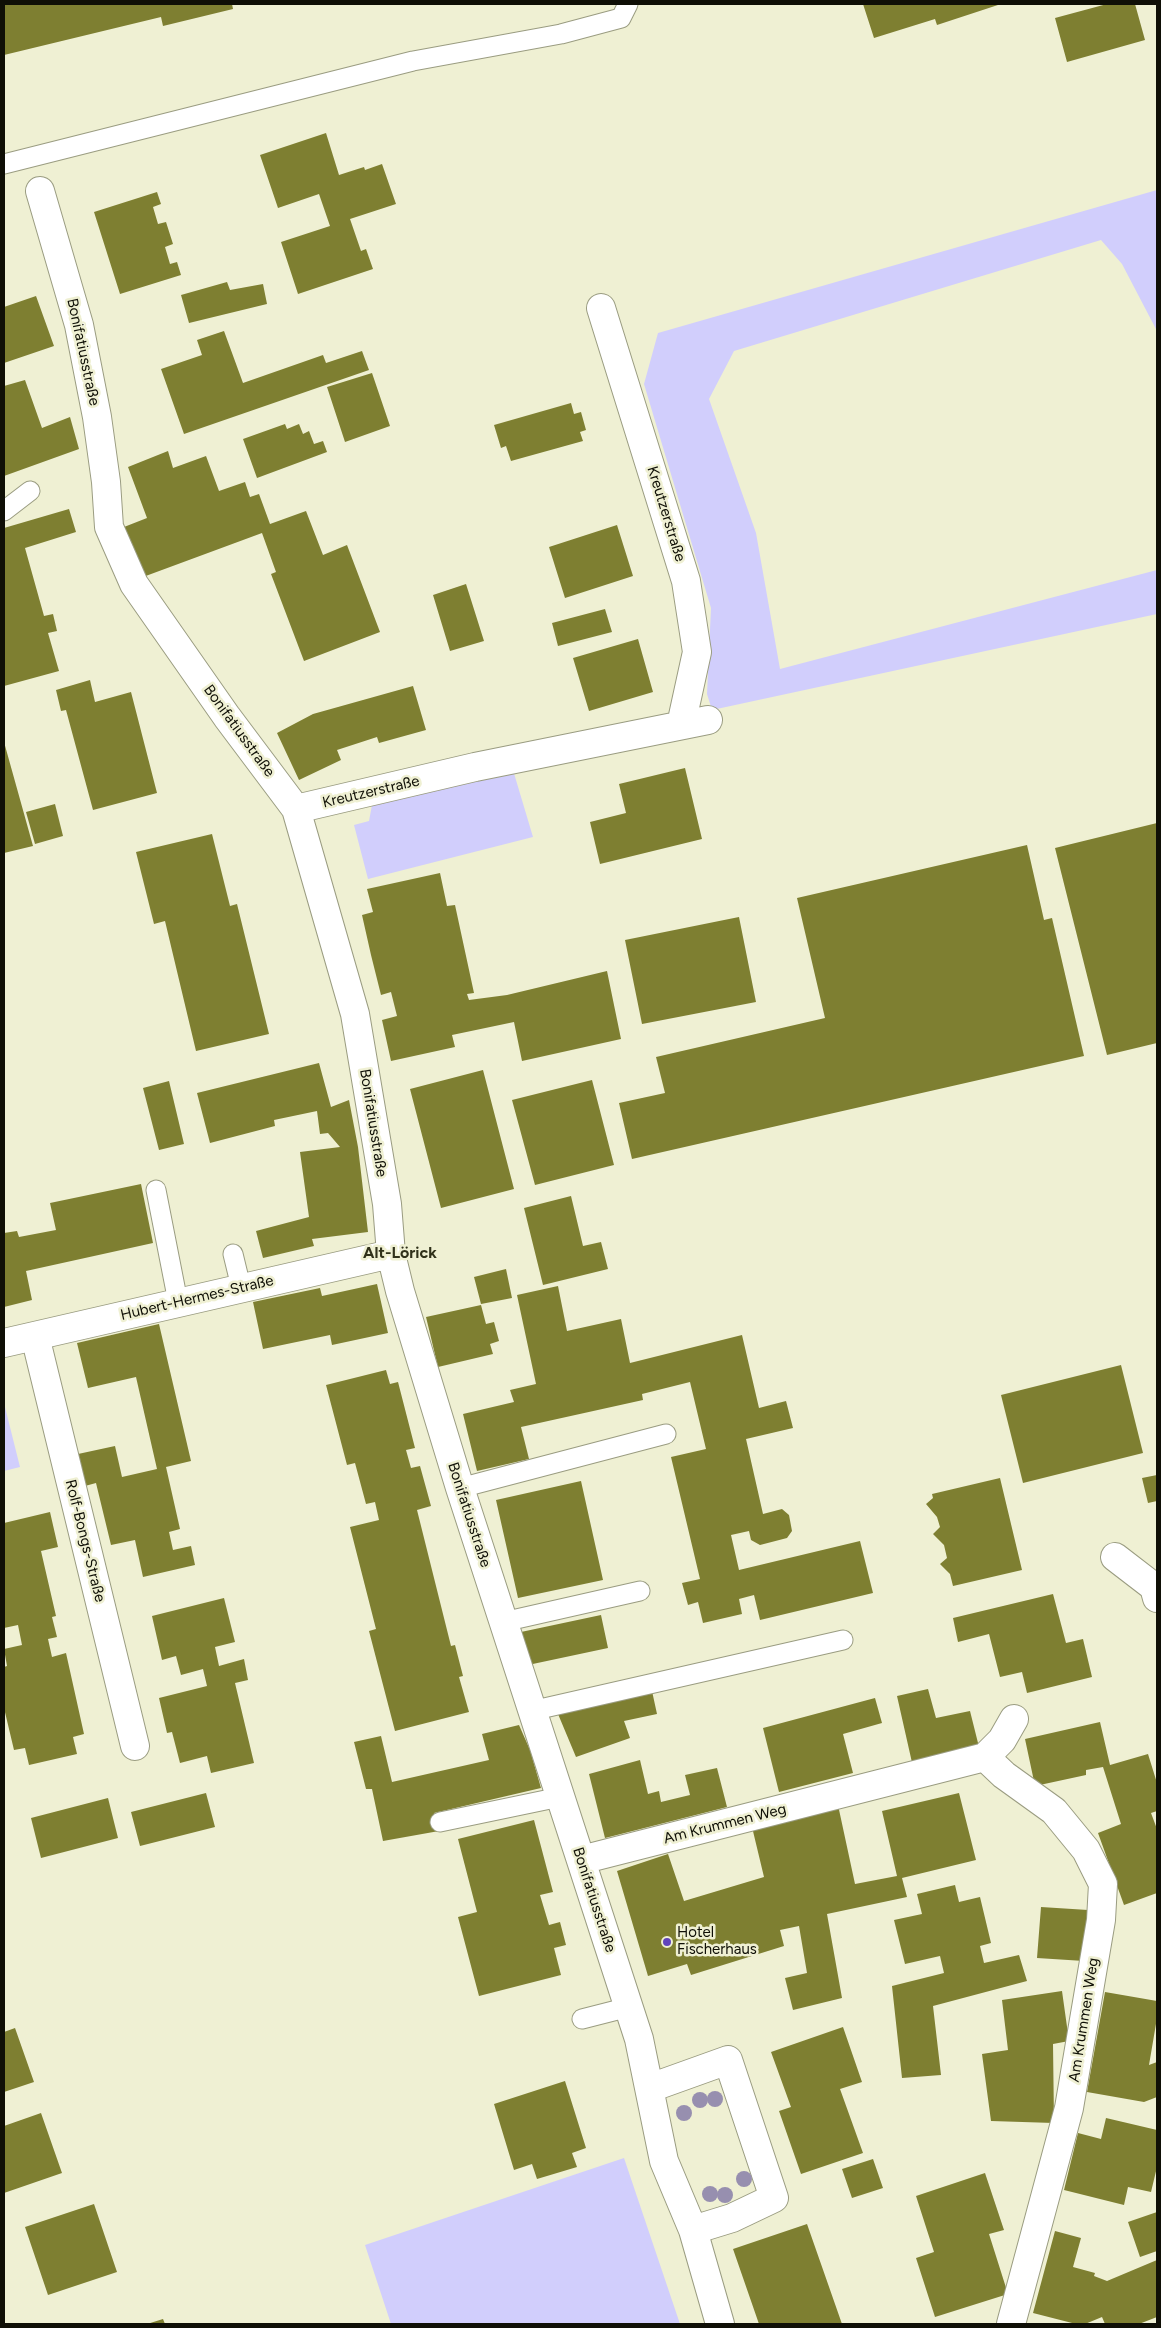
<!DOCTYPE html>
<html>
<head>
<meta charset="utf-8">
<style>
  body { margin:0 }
  #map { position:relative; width:1161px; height:2328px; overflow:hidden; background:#eff0d3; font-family:Figtree,sans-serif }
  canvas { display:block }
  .frame { position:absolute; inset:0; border:5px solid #0f0f06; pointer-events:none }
</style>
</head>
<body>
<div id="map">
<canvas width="1161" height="2328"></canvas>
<div class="frame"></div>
</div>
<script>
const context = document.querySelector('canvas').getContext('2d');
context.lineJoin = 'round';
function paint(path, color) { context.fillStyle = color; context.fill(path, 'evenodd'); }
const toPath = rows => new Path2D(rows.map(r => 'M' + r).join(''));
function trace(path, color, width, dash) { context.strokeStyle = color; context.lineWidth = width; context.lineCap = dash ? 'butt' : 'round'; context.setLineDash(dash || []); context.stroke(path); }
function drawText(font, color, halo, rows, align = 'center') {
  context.font = font + ' Figtree,sans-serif'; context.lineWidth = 5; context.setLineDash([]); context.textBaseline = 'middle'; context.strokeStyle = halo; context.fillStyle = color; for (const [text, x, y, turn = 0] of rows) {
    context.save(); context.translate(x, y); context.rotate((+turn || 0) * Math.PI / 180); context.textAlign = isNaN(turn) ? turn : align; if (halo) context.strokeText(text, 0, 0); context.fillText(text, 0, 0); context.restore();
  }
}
paint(toPath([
  [1157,190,1157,331,1122,264,1101,240,734,351,709,399,756,533,780,669,1157,570,1157,614,712,710,707,694,711,608,644,384,658,333],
  [513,770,533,837,368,879,354,825,369,821,372,805],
  [4,1403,20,1467,4,1471],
  [624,2158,680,2324,391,2324,365,2245]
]), '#d1cefc');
paint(toPath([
  [4,4,232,4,233,9,163,26,161,17,4,55],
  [863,4,1001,4,937,25,935,19,874,38],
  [1107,4,1135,4,1145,40,1067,62,1055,18],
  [326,133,339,175,364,167,365,170,382,164,396,204,350,219,361,251,366,249,373,269,298,294,281,242,330,226,319,194,278,208,260,155],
  [157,192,161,204,153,207,158,224,166,222,173,244,165,247,170,264,177,262,181,275,120,294,94,212],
  [227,282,230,290,263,284,267,304,189,323,181,295],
  [36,296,54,346,4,363,4,307],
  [224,331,243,383,323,355,326,363,362,351,369,370,184,434,161,369,202,355,197,340],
  [372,373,390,426,345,442,327,387],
  [25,380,42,428,70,417,79,449,4,476,4,386],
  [571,403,574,414,581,412,586,430,580,432,583,441,511,461,506,446,501,448,494,425],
  [285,424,287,429,299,424,303,434,309,431,314,444,323,441,327,452,257,478,243,439],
  [168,451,173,468,206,456,219,491,245,482,250,497,259,494,270,524,306,511,323,555,347,545,380,632,304,661,271,574,276,572,262,533,143,577,124,527,147,518,128,467],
  [69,509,76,532,25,548,44,616,53,614,57,631,48,633,59,671,4,686,4,528],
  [617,525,633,576,565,598,549,547],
  [466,584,484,641,450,651,433,595],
  [605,609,612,632,558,646,552,623],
  [638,639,653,692,589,711,573,658],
  [90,680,95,702,131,692,157,793,93,810,66,710,61,711,56,690],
  [413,686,426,730,379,743,377,737,337,750,341,760,299,780,277,733,313,714],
  [4,742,33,846,4,853],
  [685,768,702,839,600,864,590,822,626,813,619,784],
  [55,804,63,836,35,844,26,812],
  [1157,823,1157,1043,1107,1055,1055,848],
  [212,834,230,906,237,904,269,1034,196,1051,165,921,154,924,136,852],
  [1027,845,1044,920,1052,918,1084,1056,632,1159,619,1103,665,1093,656,1057,825,1018,797,898],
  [440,873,447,906,455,905,474,993,467,994,469,1000,507,995,607,971,621,1039,522,1061,514,1022,452,1035,455,1047,391,1061,382,1020,397,1016,391,992,381,995,371,955,362,915,373,912,367,889],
  [739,917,756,1002,642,1024,625,940],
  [319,1063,331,1107,349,1100,358,1147,368,1232,312,1239,314,1246,263,1258,256,1231,309,1217,300,1152,340,1147,328,1133,320,1134,317,1111,274,1120,275,1126,210,1143,197,1093],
  [483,1070,514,1189,441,1208,410,1089],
  [592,1080,614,1165,535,1185,512,1100],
  [169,1081,184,1144,159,1150,143,1088],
  [141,1184,153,1243,26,1271,32,1300,4,1307,4,1233,17,1231,19,1237,56,1230,50,1203],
  [571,1196,583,1246,601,1242,608,1269,543,1285,524,1208],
  [506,1269,512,1298,481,1304,474,1277],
  [377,1284,388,1333,332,1345,330,1335,263,1349,253,1302,320,1288,322,1296],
  [558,1286,567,1331,621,1319,630,1363,742,1335,759,1408,786,1401,793,1428,746,1439,763,1514,782,1509,789,1515,792,1531,787,1538,760,1545,751,1540,749,1531,731,1535,739,1570,860,1541,873,1593,760,1620,754,1595,739,1599,742,1614,703,1623,698,1602,688,1605,682,1583,700,1579,671,1457,706,1449,690,1382,642,1394,643,1400,521,1427,529,1459,477,1471,463,1414,514,1402,510,1390,536,1384,517,1295],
  [481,1305,486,1324,494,1322,499,1341,490,1344,493,1354,438,1367,426,1317],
  [159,1324,191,1461,166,1467,180,1529,169,1532,173,1550,191,1546,195,1565,143,1577,135,1540,111,1545,96,1483,85,1486,78,1454,115,1446,122,1477,157,1469,136,1377,88,1388,77,1343],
  [1121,1365,1143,1453,1023,1483,1001,1395],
  [386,1370,390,1384,398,1382,415,1448,406,1450,411,1468,420,1466,431,1506,417,1510,451,1646,455,1645,463,1676,459,1677,469,1712,395,1731,369,1631,376,1629,350,1527,379,1520,375,1502,366,1504,355,1463,347,1465,326,1385],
  [1157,1475,1157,1501,1148,1503,1142,1478],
  [1000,1478,1022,1570,953,1586,950,1574,940,1564,947,1558,944,1545,933,1534,940,1527,937,1517,926,1504,933,1498,932,1494],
  [581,1481,603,1580,518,1598,496,1500],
  [50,1512,58,1547,41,1551,56,1616,52,1617,57,1637,48,1639,52,1657,66,1653,84,1734,73,1737,77,1754,29,1765,25,1748,14,1750,4,1708,4,1667,7,1666,4,1649,22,1645,18,1625,4,1628,4,1523],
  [1053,1594,1066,1643,1083,1639,1092,1677,1027,1693,1022,1672,1000,1677,989,1634,958,1642,953,1618],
  [224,1598,235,1642,215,1647,219,1666,244,1659,248,1680,235,1683,254,1763,211,1773,207,1756,180,1763,172,1732,167,1733,159,1698,207,1686,203,1669,181,1675,176,1656,162,1660,152,1616],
  [601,1615,608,1648,528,1665,521,1632],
  [928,1689,936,1718,970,1711,980,1751,913,1767,897,1696],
  [652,1691,657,1714,624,1721,630,1738,576,1757,558,1714],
  [875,1698,882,1723,843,1734,853,1773,779,1792,763,1728],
  [1100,1722,1110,1765,1148,1754,1157,1783,1157,1811,1151,1813,1157,1829,1157,1893,1124,1905,1098,1833,1121,1824,1103,1767,1086,1770,1086,1775,1035,1786,1025,1739],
  [519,1725,530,1750,541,1788,434,1813,439,1831,383,1841,372,1789,366,1789,354,1742,381,1736,392,1782,489,1760,482,1734],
  [640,1760,648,1794,659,1791,661,1802,690,1795,685,1775,717,1768,727,1807,605,1838,589,1774],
  [206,1793,215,1827,140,1846,131,1812],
  [959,1793,976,1860,902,1878,907,1897,827,1914,842,1998,793,2010,785,1978,807,1973,799,1926,780,1930,784,1946,691,1975,687,1964,648,1976,617,1871,668,1854,684,1901,764,1877,752,1827,838,1805,855,1884,897,1876,882,1811],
  [108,1798,118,1838,41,1858,31,1818],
  [534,1820,553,1892,540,1895,549,1925,560,1922,566,1945,554,1948,561,1975,479,1996,458,1917,477,1912,458,1839],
  [955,1885,959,1902,980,1897,991,1943,980,1946,984,1963,1019,1955,1027,1981,933,2006,941,2075,902,2078,892,1986,944,1973,940,1956,905,1964,894,1920,922,1914,917,1894],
  [1041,1907,1088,1910,1084,1961,1037,1958],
  [1062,1991,1069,2041,1053,2044,1054,2123,991,2121,982,2054,1008,2050,1002,2000],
  [1105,1992,1157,2001,1157,2018,1149,2065,1157,2062,1157,2097,1144,2102,1087,2092],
  [843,2027,862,2082,840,2089,863,2153,801,2174,779,2111,791,2107,771,2052],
  [15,2028,34,2082,4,2092,4,2032],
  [565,2081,586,2148,572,2153,577,2167,537,2179,532,2164,514,2170,494,2104],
  [41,2113,62,2173,4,2193,4,2126],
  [1106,2118,1157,2130,1157,2167,1151,2192,1128,2187,1124,2205,1064,2190,1078,2133,1101,2139],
  [873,2159,883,2188,852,2198,842,2169],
  [985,2173,1004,2230,989,2234,1008,2294,935,2317,916,2258,934,2252,916,2196],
  [94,2204,117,2272,48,2295,25,2227],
  [1157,2212,1157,2251,1140,2257,1128,2222],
  [807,2224,842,2324,759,2324,733,2249],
  [1055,2231,1081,2238,1073,2267,1095,2273,1094,2276,1107,2281,1157,2260,1157,2317,1139,2324,1105,2324,1102,2317,1085,2324,1076,2324,1033,2313],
  [163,2319,165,2324,147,2324]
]), '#7e7f31');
const service = toPath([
  [4,164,413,61,561,34,621,18,628,4],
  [4,511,30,491],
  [156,1190,178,1302],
  [233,1254,241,1287],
  [460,1488,666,1434],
  [503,1622,640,1591],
  [531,1711,843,1640],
  [440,1822,560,1797],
  [582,2019,629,2007]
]);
const minor = toPath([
  [40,191,79,325,97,417,106,482,109,527,134,584,227,717,296,809,355,1014,387,1204,391,1254,400,1291,460,1488,639,2039,664,2161,693,2230,720,2324],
  [601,308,686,581,697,652,681,725],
  [296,809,475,767,708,720],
  [35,1336,135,1746],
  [4,1343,391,1254],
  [1115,1557,1154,1587,1157,1598],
  [581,1860,985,1757],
  [650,2088,728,2060,774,2198,732,2218,693,2230],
  [1011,2324,1069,2108,1101,1920,1103,1884,1086,1850,1054,1811,1004,1775,985,1757,1002,1740,1014,1719]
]);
trace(service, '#9a9c81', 21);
trace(minor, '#9a9c81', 30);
trace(service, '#fff', 19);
trace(minor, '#fff', 28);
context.fillStyle = '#978faf';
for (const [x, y] of [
  [715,2099],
  [700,2100],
  [684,2113],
  [744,2179],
  [710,2194],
  [725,2195]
]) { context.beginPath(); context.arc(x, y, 8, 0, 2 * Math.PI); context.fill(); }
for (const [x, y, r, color] of [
  [667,1942,5,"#6044bc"]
]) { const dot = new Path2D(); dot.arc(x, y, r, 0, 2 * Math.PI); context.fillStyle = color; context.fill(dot); trace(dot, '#eff0d3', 2); }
drawText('15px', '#0f0f06', '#eff0d3', [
  ["Bonifatiusstraße",83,352,78],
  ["Kreutzerstraße",666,514,73],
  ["Bonifatiusstraße",239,731,54],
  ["Kreutzerstraße",371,792,-13],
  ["Bonifatiusstraße",373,1123,81],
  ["Hubert-Hermes-Straße",197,1298,-13],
  ["Bonifatiusstraße",469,1515,72],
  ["Rolf-Bongs-Straße",85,1541,76],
  ["Am Krummen Weg",725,1824,-14],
  ["Bonifatiusstraße",594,1900,72],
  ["Am Krummen Weg",1084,2020,-81]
]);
drawText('15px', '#0f0f06', '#eff0d3', [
  ["Hotel",677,1933],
  ["Fischerhaus",677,1950]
], 'left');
drawText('bold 16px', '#30311a', '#eff0d3', [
  ["Alt-Lörick",400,1253]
]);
</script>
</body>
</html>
